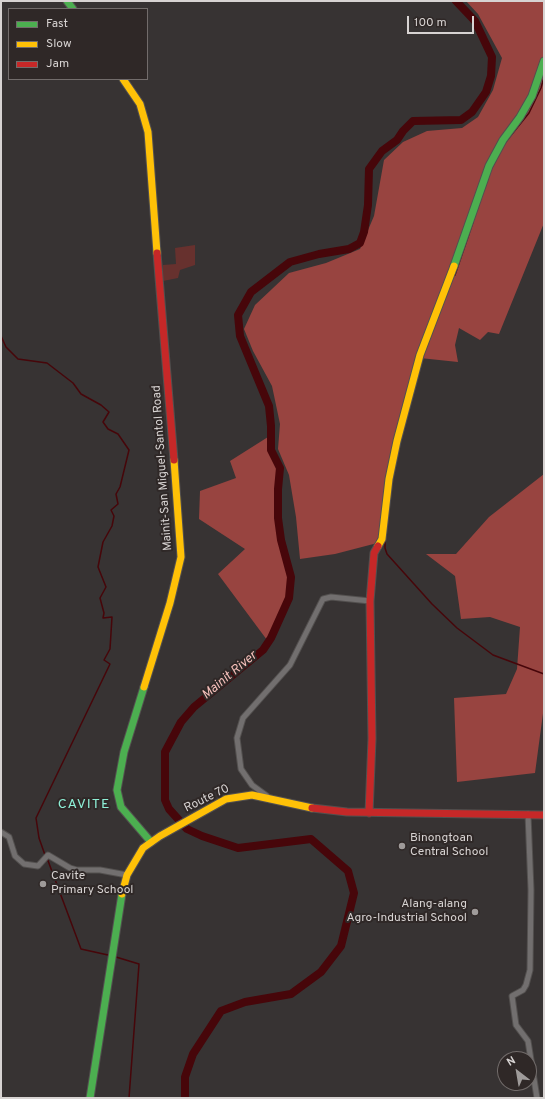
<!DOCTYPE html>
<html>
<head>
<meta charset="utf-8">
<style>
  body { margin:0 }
  #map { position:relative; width:545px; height:1099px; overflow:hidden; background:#373333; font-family:Overpass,sans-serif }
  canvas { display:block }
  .frame { position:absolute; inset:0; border:2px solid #d7d3d2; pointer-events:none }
  .legend { position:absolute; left:8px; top:8px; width:140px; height:72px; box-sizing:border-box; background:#2f2827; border:1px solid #726c6b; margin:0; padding:5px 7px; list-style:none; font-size:12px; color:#d7d3d2 }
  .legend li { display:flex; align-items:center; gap:8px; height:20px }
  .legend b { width:20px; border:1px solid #726c6b }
  .north { position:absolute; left:497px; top:1051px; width:40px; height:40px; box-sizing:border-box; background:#2f2827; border:1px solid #726c6b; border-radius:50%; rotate:329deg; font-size:11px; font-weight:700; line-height:16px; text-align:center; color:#d7d3d2 }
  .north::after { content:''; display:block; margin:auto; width:14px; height:18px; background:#9f9b9a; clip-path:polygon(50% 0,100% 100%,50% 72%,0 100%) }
  .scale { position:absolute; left:407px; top:16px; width:67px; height:18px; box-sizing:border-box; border:2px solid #d7d3d2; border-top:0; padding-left:5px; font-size:12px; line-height:14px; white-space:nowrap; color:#d7d3d2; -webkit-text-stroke:3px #2f2827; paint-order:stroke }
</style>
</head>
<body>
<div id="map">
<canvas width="545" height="1099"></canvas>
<div class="frame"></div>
<ul class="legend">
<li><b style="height:5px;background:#4caf50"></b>Fast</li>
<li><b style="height:5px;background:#ffc107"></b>Slow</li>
<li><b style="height:5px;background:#c62828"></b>Jam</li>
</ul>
<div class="north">N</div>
<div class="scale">100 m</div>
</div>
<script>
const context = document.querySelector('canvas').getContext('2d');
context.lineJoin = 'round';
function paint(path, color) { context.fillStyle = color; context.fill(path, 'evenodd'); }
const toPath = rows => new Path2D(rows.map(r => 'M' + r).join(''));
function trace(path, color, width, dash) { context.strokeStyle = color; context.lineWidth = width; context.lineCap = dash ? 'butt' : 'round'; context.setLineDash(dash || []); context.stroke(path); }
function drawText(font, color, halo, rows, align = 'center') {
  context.font = font + ' Overpass,sans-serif'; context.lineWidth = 4; context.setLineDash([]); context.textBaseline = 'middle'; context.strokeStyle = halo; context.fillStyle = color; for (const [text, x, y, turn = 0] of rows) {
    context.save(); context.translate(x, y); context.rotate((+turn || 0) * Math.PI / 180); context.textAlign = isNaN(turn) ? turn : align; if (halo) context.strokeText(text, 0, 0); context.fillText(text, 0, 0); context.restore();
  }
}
paint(toPath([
  [195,245,195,265,180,270,178,278,163,281,163,265,176,264,175,248]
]), '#67312e');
paint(toPath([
  [466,1,544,1,544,223,499,334,488,332,480,340,459,328,455,345,458,362,420,358,379,530,385,541,335,554,300,559,296,517,289,475,278,449,280,424,272,386,253,351,244,329,255,305,289,273,326,263,360,249,374,216,384,160,403,142,427,131,462,128,478,117,493,90,502,58,478,14],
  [268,437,271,450,280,468,278,493,280,535,291,577,289,598,273,632,267,640,218,574,245,549,199,519,200,491,236,478,230,461],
  [544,474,544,706,535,773,457,782,454,698,506,694,517,669,520,627,490,617,461,619,455,576,426,554,456,554,489,517]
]), '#984440');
trace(toPath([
  [504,144,529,113,541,88,544,77],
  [491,169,496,160],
  [455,275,473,222],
  [1,336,6,347,18,359,47,363,73,383,81,394,101,405,109,412,103,422,108,429,118,434,129,450,120,487,116,494,118,504,111,510,114,516,112,526,103,542,98,567,106,587,100,598,104,613,103,618,112,617,110,649,104,660,110,664,36,818,39,838,45,855],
  [385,540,385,548,387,554,432,604,457,628,493,655,544,674],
  [47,858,81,949,108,955],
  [116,957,139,964,129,1098]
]), '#47060a', 1.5);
trace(toPath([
  [185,1098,185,1077,193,1054,221,1011,245,1002,291,994,321,972,341,946,354,893,348,871,311,839,238,848,202,836,187,829,169,809,165,800,165,752,181,722,194,707,263,650,271,638,289,598,291,577,281,540,278,518,278,489,280,468,271,450,271,426,269,406,240,336,238,315,251,292,290,262,319,254,349,249,360,243,364,232,368,205,369,169,382,151,397,140,403,131,413,121,461,120,472,112,486,92,491,76,492,57,475,21,456,1]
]), '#47060a', 8);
const street = toPath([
  [267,796,252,785,241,769,237,738,243,718,290,665,323,599,331,597,370,601],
  [528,814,531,890,530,970,526,985,523,990,512,996,516,1025,528,1041,537,1098],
  [1,832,9,837,15,856,24,864,38,866,48,855,70,868,77,870,100,870,127,875]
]);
const fast = toPath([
  [67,1,73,9],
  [454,266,489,166,503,140,520,117,532,96,544,61],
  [144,687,124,752,117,790,121,807,151,842],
  [90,1098,122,894]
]);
const slow = toPath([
  [123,79,140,104,148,132,157,253],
  [378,546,382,539,389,479,397,441,420,355,454,266],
  [144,687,170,603,181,557,174,460],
  [122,894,127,875,143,848,160,836,226,799,252,795,312,808]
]);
const jam = toPath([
  [157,253,174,460],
  [312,808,347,812,544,815],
  [369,813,372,739,370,601,374,553,378,546]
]);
trace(street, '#53504f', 7);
trace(fast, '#53504f', 9);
trace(slow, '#53504f', 9);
trace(jam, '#53504f', 9);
trace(street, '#726f6f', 5);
trace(fast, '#4caf50', 7);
trace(slow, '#ffc107', 7);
trace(jam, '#c62828', 7);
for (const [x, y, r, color] of [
  [402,846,4,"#9f9b9a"],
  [43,884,4,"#9f9b9a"],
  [475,912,4,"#9f9b9a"]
]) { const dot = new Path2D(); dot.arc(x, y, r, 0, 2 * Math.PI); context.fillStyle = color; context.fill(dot); trace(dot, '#2f2827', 1.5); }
drawText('12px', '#d7d3d2', '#2f2827', [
  ["Mainit-San Miguel-Santol Road",163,468,-94],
  ["Route 70",207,799,-26]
]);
drawText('12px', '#d7d3d2', '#2f2827', [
  ["Binongtoan",410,839],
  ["Central School",410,853],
  ["Cavite",51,877],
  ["Primary School",51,891],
  ["Alang-alang",467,905,"right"],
  ["Agro-Industrial School",467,919,"right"]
], 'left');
drawText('italic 13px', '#f6c0bb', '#2f2827', [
  ["Mainit River",230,676,-40]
]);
context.letterSpacing = '1px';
drawText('14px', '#8ef0d7', '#2f2827', [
  ["CAVITE",84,805]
]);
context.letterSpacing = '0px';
</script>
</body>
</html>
